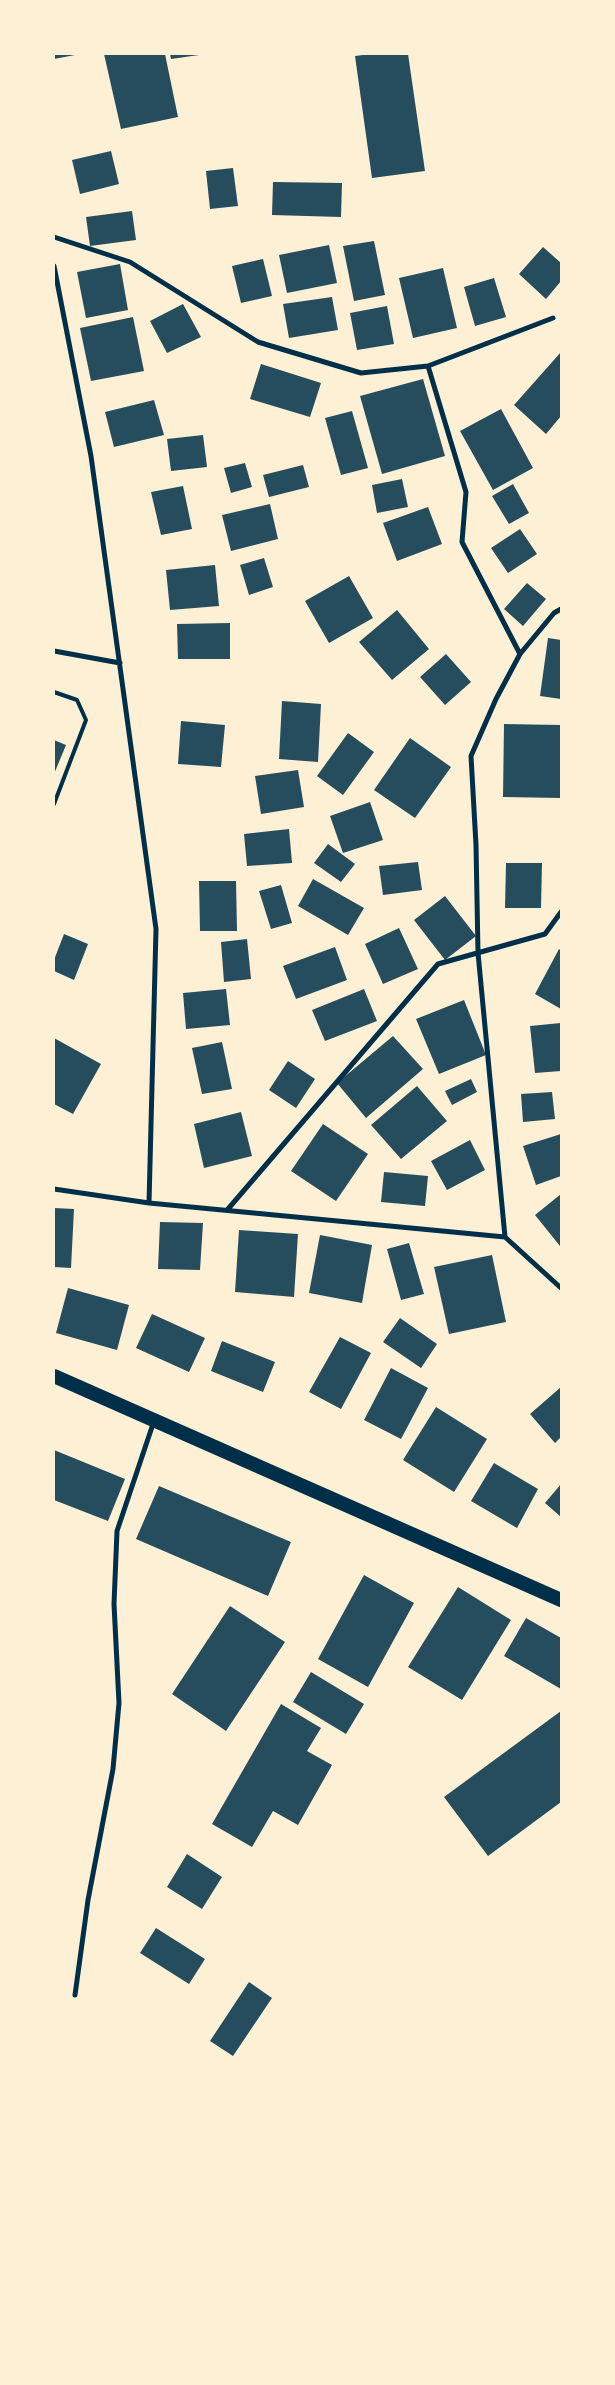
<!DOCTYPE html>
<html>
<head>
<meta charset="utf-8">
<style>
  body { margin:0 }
  #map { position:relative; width:615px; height:2385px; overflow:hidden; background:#fdf0d5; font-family:Signika,sans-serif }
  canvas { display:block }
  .frame { position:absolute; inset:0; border:55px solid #fdf0d5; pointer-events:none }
</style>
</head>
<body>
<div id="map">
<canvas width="615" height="2385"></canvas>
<div class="frame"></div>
</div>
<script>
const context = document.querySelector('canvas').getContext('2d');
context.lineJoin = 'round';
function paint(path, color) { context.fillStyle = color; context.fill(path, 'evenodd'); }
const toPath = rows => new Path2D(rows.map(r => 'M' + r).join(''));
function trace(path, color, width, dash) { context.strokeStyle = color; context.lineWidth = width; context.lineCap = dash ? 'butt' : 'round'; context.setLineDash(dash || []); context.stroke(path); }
paint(toPath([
  [54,54,75,54,75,55,54,59],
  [104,54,165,54,178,117,121,129],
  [170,54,199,54,199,55,171,59],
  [371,54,408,54,425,171,372,178,355,56],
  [111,151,119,184,80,194,72,160],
  [233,168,238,206,210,209,206,171],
  [273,182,342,183,341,217,272,215],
  [132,211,136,240,90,246,86,217],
  [374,241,385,295,354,301,343,246],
  [329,245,337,283,287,293,279,255],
  [543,247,561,263,561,281,546,299,519,274],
  [263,259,272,296,241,303,232,266],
  [120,264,128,310,86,318,77,272],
  [443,268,457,328,413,338,399,278],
  [494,278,506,317,475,326,464,287],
  [332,297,338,330,289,338,283,304],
  [183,304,201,337,167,353,150,321],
  [387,306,394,344,357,350,350,313],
  [133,317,144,371,91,381,80,328],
  [561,352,561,416,546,434,514,405],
  [261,364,321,383,310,417,250,399],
  [423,379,445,456,382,474,360,396],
  [154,400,164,435,114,447,105,412],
  [501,409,533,468,493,490,460,431],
  [352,411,368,468,341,475,325,418],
  [203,435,207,467,171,471,167,439],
  [245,463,252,487,231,493,224,468],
  [303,465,309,487,269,497,263,475],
  [402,479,408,507,377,513,372,485],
  [513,484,529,513,509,524,492,496],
  [183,486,192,529,161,535,151,492],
  [270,504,278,539,231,551,222,515],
  [428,507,442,544,397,561,383,523],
  [520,529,537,554,508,573,491,548],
  [264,558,273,587,249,595,240,565],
  [215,565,219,606,170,610,166,570],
  [349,576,373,618,329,643,305,601],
  [527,583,546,599,523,626,504,609],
  [397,610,429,649,392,680,359,642],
  [230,623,230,659,178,659,177,624],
  [548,638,561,640,561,699,540,696],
  [446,654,471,682,445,705,420,677],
  [282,701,321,704,318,762,279,759],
  [181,721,225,725,221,767,178,764],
  [504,724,561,725,561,798,503,797],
  [348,733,374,752,343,795,317,776],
  [410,738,451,767,415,818,374,790],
  [54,740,66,745,54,774],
  [298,770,304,807,261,814,255,776],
  [370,802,383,840,343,853,330,816],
  [289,829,292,863,247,866,244,834],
  [328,844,355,864,341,882,314,863],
  [418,862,422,890,383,895,379,866],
  [506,863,542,863,541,908,505,908],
  [313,879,364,908,348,935,298,906],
  [199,881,236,881,237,931,200,931],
  [281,885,292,923,271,929,259,891],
  [445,896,476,936,445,960,414,920],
  [399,928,418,969,383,984,365,944],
  [64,934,88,944,74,980,54,971,54,960],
  [247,939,251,979,224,982,221,942],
  [335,947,347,980,296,999,283,966],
  [559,949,561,951,561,1009,535,994],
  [226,989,230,1025,186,1029,183,993],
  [364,989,377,1021,325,1041,312,1010],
  [464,1000,486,1055,439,1074,416,1019],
  [561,1023,561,1071,535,1073,530,1026],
  [393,1036,423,1069,366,1118,337,1083],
  [54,1038,101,1064,73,1114,54,1104],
  [222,1042,232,1089,202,1094,192,1048],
  [288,1061,315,1079,296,1108,269,1090],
  [471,1079,477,1092,452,1105,445,1091],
  [417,1086,447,1121,401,1159,371,1125],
  [552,1092,555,1119,523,1122,521,1094],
  [241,1112,252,1156,204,1168,194,1124],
  [323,1124,368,1154,336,1201,291,1171],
  [561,1134,561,1176,536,1185,523,1146],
  [470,1140,485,1170,447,1190,431,1161],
  [384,1172,428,1176,425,1206,381,1202],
  [561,1194,561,1244,560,1246,535,1215],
  [54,1208,74,1209,71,1268,54,1267],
  [160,1222,203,1223,200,1270,158,1269],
  [239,1230,298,1234,294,1297,235,1292],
  [320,1235,372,1245,362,1303,309,1293],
  [409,1243,424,1294,401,1300,387,1249],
  [492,1255,506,1322,449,1334,434,1267],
  [68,1288,129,1305,117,1350,56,1333],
  [152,1314,205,1338,189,1372,136,1348],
  [400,1318,437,1344,421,1368,383,1342],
  [340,1337,371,1353,341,1409,309,1392],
  [222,1341,275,1362,263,1392,211,1371],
  [391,1368,428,1388,401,1439,364,1420],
  [561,1387,561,1437,555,1443,530,1414],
  [436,1407,487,1439,454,1492,403,1460],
  [54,1450,125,1479,108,1521,54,1500],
  [494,1463,538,1489,517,1528,471,1501],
  [561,1484,561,1517,545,1503],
  [159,1486,291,1542,268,1596,136,1539],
  [364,1575,414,1603,368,1687,318,1659],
  [458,1587,511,1620,462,1700,408,1667],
  [230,1606,285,1642,226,1731,172,1694],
  [526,1618,561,1638,561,1689,504,1656],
  [311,1672,364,1704,346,1734,293,1702],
  [281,1704,321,1728,307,1751,332,1765,298,1825,273,1811,252,1847,212,1824],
  [561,1711,561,1802,488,1856,444,1797],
  [187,1854,222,1877,202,1909,167,1887],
  [156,1928,205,1959,189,1984,140,1953],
  [249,1982,272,1998,233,2056,210,2041]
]), '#264d5e');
trace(toPath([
  [54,692,77,700,86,720,54,804]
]), '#003049', 4);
trace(toPath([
  [54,237,130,262,258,342,361,373,428,366,553,318],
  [54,266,91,456,156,929,149,1203],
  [428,366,466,492,462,542,520,654],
  [54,651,120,663],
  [54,1189,149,1203,505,1237,561,1288],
  [228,1209,438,964,545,934,561,912],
  [505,1237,478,953,476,845,471,756,496,699,520,654,554,613,561,609],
  [75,1995,88,1900,113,1769,119,1703,114,1604,117,1531,154,1421]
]), '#003049', 5);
trace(toPath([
  [54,1376,561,1600]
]), '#003049', 14);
</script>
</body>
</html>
